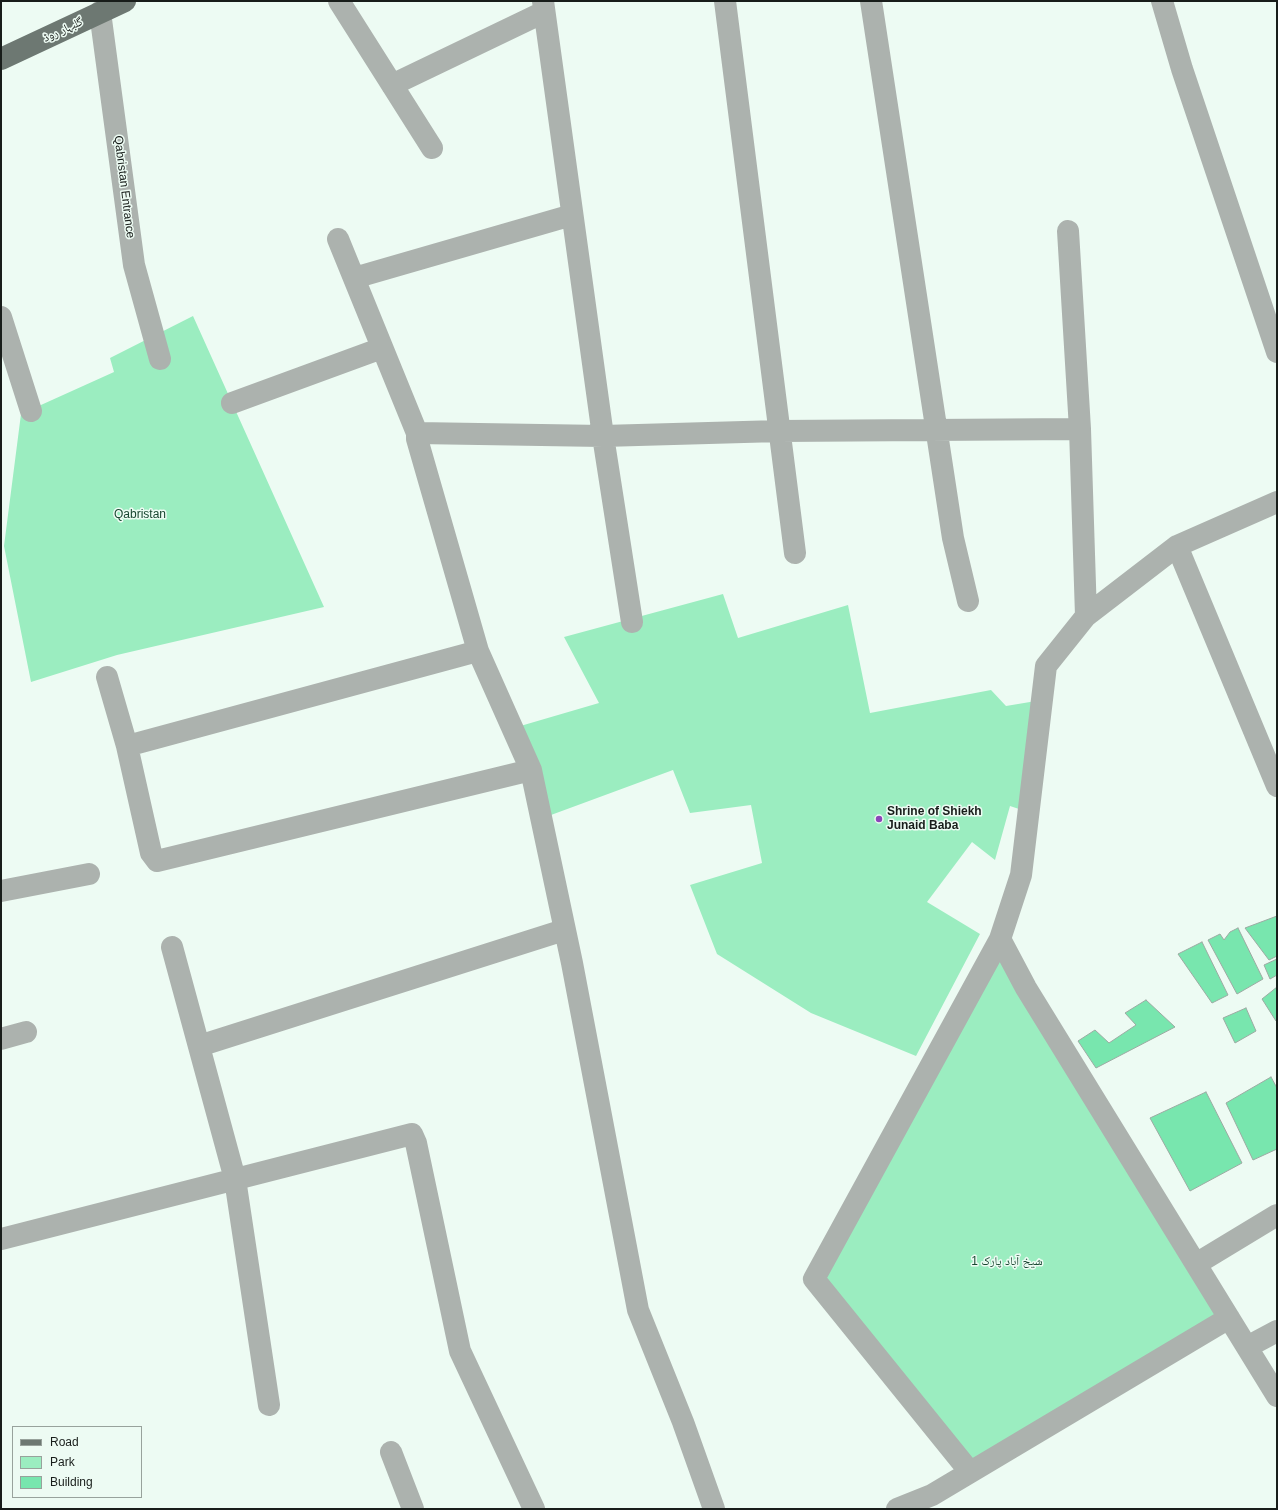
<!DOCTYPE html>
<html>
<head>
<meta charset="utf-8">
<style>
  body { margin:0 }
  #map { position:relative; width:1278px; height:1510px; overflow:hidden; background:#edfbf3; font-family:Arial,sans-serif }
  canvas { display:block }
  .frame { position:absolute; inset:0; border:2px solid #181d1a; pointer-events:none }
  .legend { position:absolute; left:12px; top:1426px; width:130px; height:72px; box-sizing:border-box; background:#edfbf3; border:1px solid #98a29c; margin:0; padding:5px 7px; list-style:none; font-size:12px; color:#181d1a }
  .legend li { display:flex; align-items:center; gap:8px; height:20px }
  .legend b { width:20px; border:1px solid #98a29c }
</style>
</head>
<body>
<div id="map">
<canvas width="1278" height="1510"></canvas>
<div class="frame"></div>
<ul class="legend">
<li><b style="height:5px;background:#6d7872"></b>Road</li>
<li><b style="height:11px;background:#9bedc0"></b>Park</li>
<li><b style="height:11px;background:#78e6ae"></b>Building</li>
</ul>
</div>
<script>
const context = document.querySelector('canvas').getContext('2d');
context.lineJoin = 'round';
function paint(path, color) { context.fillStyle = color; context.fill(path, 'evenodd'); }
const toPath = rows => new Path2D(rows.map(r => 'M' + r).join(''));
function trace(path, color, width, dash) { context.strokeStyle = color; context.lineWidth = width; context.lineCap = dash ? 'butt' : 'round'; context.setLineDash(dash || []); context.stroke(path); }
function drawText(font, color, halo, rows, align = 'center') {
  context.font = font + ' Arial,"Noto Naskh Arabic",sans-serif'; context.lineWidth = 3; context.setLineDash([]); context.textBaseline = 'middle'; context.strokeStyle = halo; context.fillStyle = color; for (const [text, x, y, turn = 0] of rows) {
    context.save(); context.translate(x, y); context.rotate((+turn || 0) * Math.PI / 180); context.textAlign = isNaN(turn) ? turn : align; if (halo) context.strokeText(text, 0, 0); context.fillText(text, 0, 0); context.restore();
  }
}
paint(toPath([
  [193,316,324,607,117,655,31,682,4,546,21,414,114,372,110,358],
  [723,594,738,638,848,605,870,713,991,690,1006,706,1042,700,1028,812,1010,806,995,860,972,842,927,902,980,934,916,1056,811,1013,717,954,690,885,762,863,751,805,690,813,673,770,551,815,517,727,599,703,564,637],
  [1000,939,1229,1318,970,1472,814,1279]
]), '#9bedc0');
const building = toPath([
  [1277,916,1277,956,1269,960,1245,928,1277,916],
  [1238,928,1263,979,1237,994,1208,940,1220,934,1224,940,1230,932,1238,928],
  [1202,942,1228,995,1212,1003,1178,954,1202,942],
  [1277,959,1277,975,1270,979,1264,965,1277,959],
  [1277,987,1277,1021,1276,1021,1262,999,1277,987],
  [1146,1000,1175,1027,1096,1068,1078,1041,1095,1030,1109,1043,1136,1025,1125,1013,1146,1000],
  [1246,1008,1256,1031,1235,1043,1223,1018,1246,1008],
  [1271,1077,1277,1088,1277,1149,1253,1160,1226,1103,1271,1077],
  [1206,1092,1242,1163,1190,1191,1150,1118,1206,1092]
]);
paint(building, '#78e6ae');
trace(building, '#9caaa2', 1);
trace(toPath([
  [339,1,432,148],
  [543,1,603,436,632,622],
  [725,1,795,553],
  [871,1,953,538,968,601],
  [1162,1,1182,69,1277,352],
  [100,12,134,265,160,359],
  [392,85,544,12],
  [1068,231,1080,429,1086,616,1046,666,1021,875,1000,939,1026,988,1277,1396],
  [338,239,417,433,417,439,478,651,531,770,572,963,638,1310,683,1422,714,1509],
  [354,278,572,215],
  [1,317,31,411],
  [232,403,382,348],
  [417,433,603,436,779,431,1080,429],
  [1177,546,1277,786],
  [1086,616,1177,546,1277,502],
  [107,677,127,746,151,853,157,861,531,770],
  [127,746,478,651],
  [1,891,89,874],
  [172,947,235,1179,269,1405],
  [1,1039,26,1032],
  [199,1046,564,930],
  [1,1239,412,1134,416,1143,460,1351,534,1509],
  [1196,1264,1277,1215],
  [1247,1347,1277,1331],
  [391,1452,413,1509],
  [970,1472,814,1279,1000,939],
  [897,1509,932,1495,1229,1318]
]), '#acb2ae', 22);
trace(toPath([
  [1,59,125,1]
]), '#6d7872', 22);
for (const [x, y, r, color] of [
  [879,819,4,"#8b45b9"]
]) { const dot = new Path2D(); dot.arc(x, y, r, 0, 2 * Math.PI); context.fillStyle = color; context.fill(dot); trace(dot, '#edfbf3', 1.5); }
drawText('12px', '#181d1a', '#edfbf3', [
  ["گلبہار روڈ",63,30,-25],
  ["Qabristan Entrance",124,187,83]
]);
drawText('12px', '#194731', '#edfbf3', [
  ["Qabristan",140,515],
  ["شیخ آباد پارک 1",1007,1262]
]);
drawText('bold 12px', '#181d1a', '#edfbf3', [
  ["Shrine of Shiekh",887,812],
  ["Junaid Baba",887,826]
], 'left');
</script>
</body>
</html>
